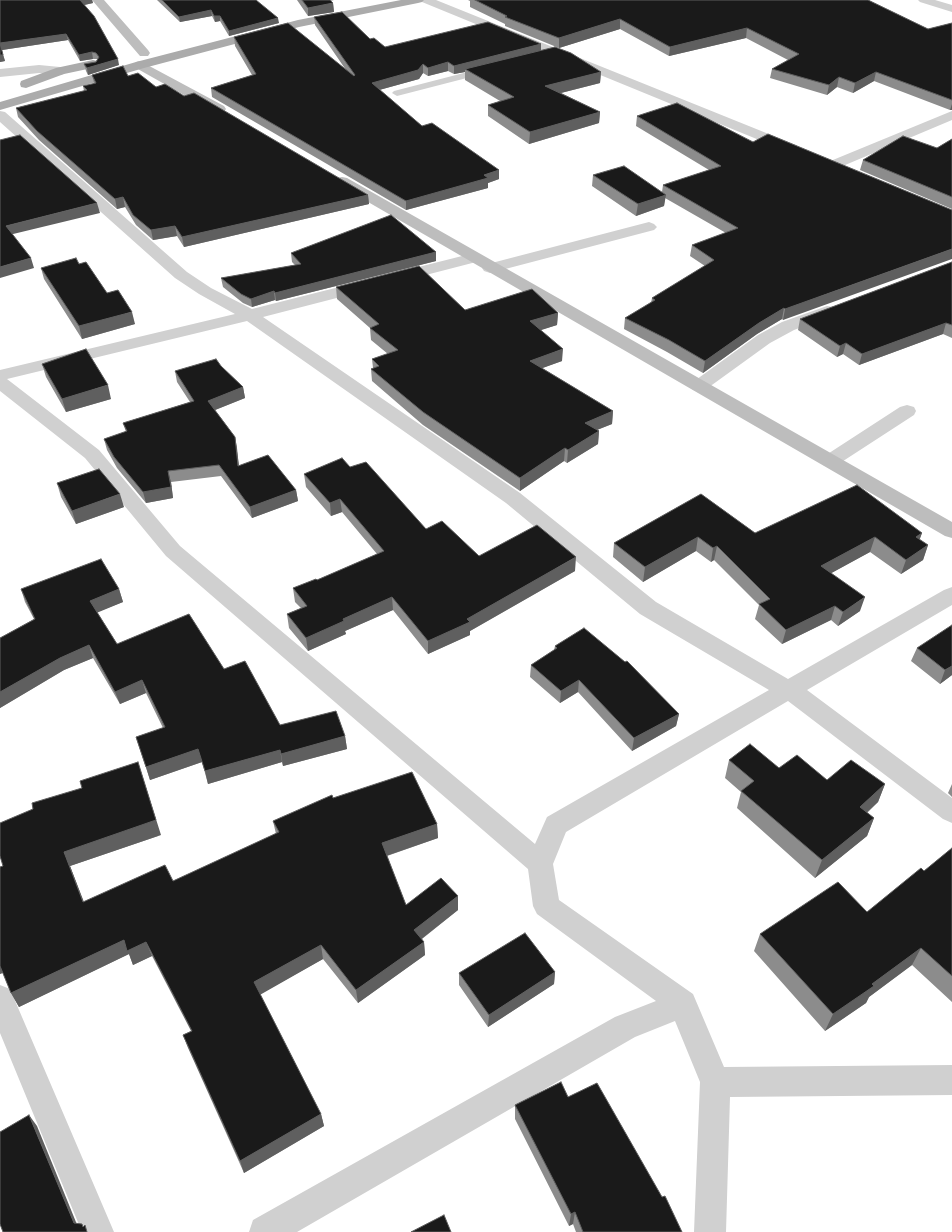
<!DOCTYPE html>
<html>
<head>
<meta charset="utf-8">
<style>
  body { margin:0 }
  canvas { display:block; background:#fff }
</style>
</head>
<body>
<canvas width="952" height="1232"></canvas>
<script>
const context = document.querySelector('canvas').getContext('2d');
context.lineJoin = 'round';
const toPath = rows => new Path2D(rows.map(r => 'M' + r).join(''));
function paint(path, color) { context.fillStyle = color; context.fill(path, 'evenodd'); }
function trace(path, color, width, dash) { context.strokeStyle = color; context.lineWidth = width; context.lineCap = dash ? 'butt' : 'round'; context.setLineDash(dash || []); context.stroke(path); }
paint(toPath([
  [487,67,492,70,490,72,397,96,392,93,394,91,487,67]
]), '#d0d0d0');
paint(toPath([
  [420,0,436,0,796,145,798,148,796,151,791,152,786,151,422,2,420,0],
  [918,0,935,0,952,5,952,12,920,2,918,0],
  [39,65,60,67,64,68,66,71,64,74,60,75,39,73,0,77,0,69,39,65],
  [0,111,5,112,187,272,211,288,252,309,474,253,480,255,482,258,480,261,263,317,520,493,656,602,788,679,944,590,952,587,952,605,807,690,952,798,952,823,943,819,788,701,566,832,553,864,559,900,693,994,724,1067,952,1065,952,1095,730,1097,726,1232,694,1232,700,1082,675,1021,635,1037,297,1232,249,1232,253,1220,615,1017,656,1001,537,914,533,906,528,869,166,556,85,458,0,391,0,370,235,314,199,294,175,278,0,122,0,111],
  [247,321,506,503,640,614,769,690,547,817,535,844,180,546,99,450,7,379,247,321],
  [952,111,952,120,838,168,833,169,828,168,826,165,828,162,952,111],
  [649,222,654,224,657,227,654,230,490,273,484,271,482,268,484,265,649,222],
  [827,306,833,307,835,311,833,315,794,330,770,343,705,390,699,391,693,390,690,386,693,382,758,335,782,322,827,306],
  [907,405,914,407,916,411,914,415,837,465,830,467,823,465,820,461,823,457,900,407,907,405],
  [0,985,10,989,114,1232,82,1232,0,1033,0,985]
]), '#d0d0d0');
paint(toPath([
  [92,0,104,0,148,50,150,53,148,56,140,56,92,0],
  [140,61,224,106,226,109,224,112,219,113,214,112,136,68,134,65,136,62,140,61],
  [342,177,347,178,952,522,952,538,945,536,337,184,335,181,337,178,342,177]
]), '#bdbdbd');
paint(toPath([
  [401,0,424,0,422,2,418,3,299,27,144,68,0,110,0,102,136,62,298,20,401,0],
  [93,60,97,61,99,64,97,67,64,74,26,88,21,87,20,84,21,81,56,68,93,60]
]), '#ababab');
paint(toPath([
  [0,0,92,0,93,3,84,5,119,65,88,75,86,71,84,64,96,62,97,59,93,59,80,61,68,40,2,50,5,61,0,62],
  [157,0,256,0,279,23,229,36,220,21,215,22,212,16,180,22],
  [297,0,334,0,330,1,333,3,334,12,308,16],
  [468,0,868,0,928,29,952,23,952,110,950,110,874,81,853,93,837,87,827,95,770,78,772,69,788,60,746,38,669,56,620,29,559,48,505,26,505,24,470,7,470,1],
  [314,17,370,39,385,47,541,44,541,50,601,72,600,83,561,93,600,112,599,123,529,144,488,116,488,105,500,101,465,80,465,72,454,74,448,71,428,76,423,73,419,79,379,90,422,126,499,170,499,179,488,183,488,188,406,210,212,97,211,88,252,75,235,46,234,37,346,70,315,25],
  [92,75,128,76,156,87,184,96,368,195,369,204,184,247,177,236,153,240,136,225,125,207,117,209,39,140,18,117,16,108,84,91,83,86,94,84],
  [637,116,753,142,952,210,783,320,782,319,757,334,703,373,667,352,624,329,625,318,651,303,652,298,705,266,690,256,692,245,726,233,665,198,664,206,636,216,592,186,593,175,662,192,663,185,709,170,636,126],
  [952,139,952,209,860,170,863,160,937,148],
  [436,252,436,261,276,301,275,300,252,307,243,303,223,287,221,278,295,265,292,262,291,253],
  [952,262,952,338,943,334,859,365,843,354,837,357,798,330,800,319],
  [79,264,107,293,135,324,82,339,44,279,41,268],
  [336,287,465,310,558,313,557,325,540,330,562,361,542,368,613,411,612,424,597,430,599,431,598,444,567,463,564,461,520,491,423,425,372,381,371,369,373,368,372,359,388,354,371,340,370,328,337,299],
  [42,364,111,399,66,412,46,377],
  [221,366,243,387,245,398,215,410,235,437,239,466,296,490,298,501,252,518,221,476,171,482,173,498,146,503,117,468,107,450,104,439,126,432,123,423,190,402,177,382,175,371],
  [350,467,426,529,479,556,575,571,470,631,470,635,428,654,393,610,345,631,346,634,308,651,289,628,287,614,301,608,295,602,293,588,317,580,377,554,342,512,331,516,306,487,304,474],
  [57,483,124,507,76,524,61,497],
  [701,494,755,533,922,533,919,540,928,545,923,560,901,574,870,552,831,573,860,611,838,626,831,620,782,644,755,619,759,605,714,560,711,562,696,551,643,582,613,557,614,543],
  [21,589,119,589,123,602,97,612,117,644,224,669,280,725,345,736,347,749,283,766,282,762,208,784,202,762,150,780,136,737,163,728,146,693,120,704,93,658,64,670,0,708,0,638,34,619,25,602],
  [555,646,679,714,676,726,632,751,578,692,560,703,530,677,531,665,554,650],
  [917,648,952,675,940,684,911,661],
  [729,760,779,768,827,780,885,784,878,802,867,813,874,818,867,836,815,878,737,808,741,792,725,778],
  [952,784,952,797,948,793],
  [333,798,437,824,438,838,387,856,406,905,458,896,458,910,422,939,424,942,425,955,358,1003,323,959,260,994,321,1114,324,1126,244,1173,188,1048,183,1035,191,1031,152,956,133,965,129,954,19,1007,11,993,3,973,0,974,0,867,161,835,70,866,84,902,173,881,276,834,273,821],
  [952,848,952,1002,912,965,869,997,866,1003,825,1031,754,951,760,934,867,912,924,871],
  [555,972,554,984,488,1027,459,985,459,973],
  [568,1097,682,1232,576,1232,573,1224,569,1226,515,1119,515,1105]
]), '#8c8c8c');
paint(toPath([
  [79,0,92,0,93,3,80,6],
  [333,3,334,12,308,16,308,8],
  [211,10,212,16,180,22,179,17],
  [214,16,220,16,220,21,215,22],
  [278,18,279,23,229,36,229,31],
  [620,19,620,29,559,48,559,38],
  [747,28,746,38,669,56,670,47],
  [66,34,68,40,2,50,0,43],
  [541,44,541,52,465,69,465,72,454,74,454,66],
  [92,52,93,59,80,61,79,55],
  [0,55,3,55,5,61,0,62],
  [118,59,119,65,88,75,87,68],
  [448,62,448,71,428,76,428,68],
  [423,64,423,73,419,79,372,92,372,83],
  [601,72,600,83,545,97,545,86],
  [876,72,874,81,853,93,855,83],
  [839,77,837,87,827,95,829,85],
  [952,104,952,110,950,110],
  [600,112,599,123,529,144,530,132],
  [499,170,499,179,488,183,488,188,406,210,406,201],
  [368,195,369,204,184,247,182,237],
  [666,195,664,206,636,216,638,204],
  [123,197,125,207,117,209,115,199],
  [97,203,100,213,9,235,6,226],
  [175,226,177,236,153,240,151,230],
  [952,249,952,259,783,320,785,309],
  [436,252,436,261,276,301,275,293],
  [31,258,34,268,0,278,0,267],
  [274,291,275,300,252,307,251,299],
  [784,308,782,319,757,334,703,373,705,361,759,323],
  [132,312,135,324,82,339,79,326],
  [558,313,557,325,529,334,530,321],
  [946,323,943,334,859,365,862,354],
  [846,343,843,354,837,357,840,346],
  [563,349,562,361,529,373,530,361],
  [108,385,111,399,66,412,62,399],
  [243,387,245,398,210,412,208,401],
  [613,411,612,424,584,435,585,423],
  [599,431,598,444,567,463,568,450],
  [235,437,237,448,240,477,238,466],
  [565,448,564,461,520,491,520,478],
  [168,471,171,482,173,498,146,503,143,492],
  [296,490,298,501,252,518,250,507],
  [120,494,124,507,76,524,72,511],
  [340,499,342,512,331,516,330,503],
  [922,533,917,547,916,537],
  [698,537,696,551,643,582,645,567],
  [875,537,870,552,817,581,821,566],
  [928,545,923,560,901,574,906,560],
  [717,546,714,560,711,562,713,548],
  [576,557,575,571,470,631,470,635,428,654,428,641],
  [119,589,123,602,94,614,90,601],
  [392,597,393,610,345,631,346,634,308,651,306,638,343,619],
  [865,597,860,611,838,626,843,612],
  [835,606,831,620,782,644,786,630],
  [89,645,93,658,64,670,0,708,0,692,60,658],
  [952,666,952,675,940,684,945,670],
  [142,680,146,693,120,704,115,692],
  [579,680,578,692,560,703,561,691],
  [679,714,676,726,632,751,634,738],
  [345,736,347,749,283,766,281,754],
  [198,749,202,762,150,780,146,767],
  [280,750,282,762,208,784,205,771],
  [138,762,161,835,70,866,89,916,83,902,64,852],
  [885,784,878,802,853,825,860,807],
  [874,818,867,836,815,878,822,860],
  [437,824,438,838,383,857,382,843],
  [458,896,458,910,415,944,414,930],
  [124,940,146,942,152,956,133,965,129,954,19,1007,11,993],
  [424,942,425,955,358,1003,356,990],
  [321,945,323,959,258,996,254,982],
  [921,948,912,965,869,997,866,1003,825,1031,833,1014,872,984],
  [0,964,4,972,0,974],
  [555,972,554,984,488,1027,489,1015],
  [321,1114,324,1126,244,1173,240,1161],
  [29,1115,37,1126,80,1232,74,1223],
  [575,1212,573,1224,569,1226,571,1214]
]), '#5f5f5f');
const building = toPath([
  [0,0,80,0,94,16,118,59,87,68,84,64,96,62,99,57,96,53,92,52,79,55,66,34,0,43,3,55,0,55,0,0],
  [162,0,256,0,278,18,229,31,220,16,214,16,211,10,179,17,162,0],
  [302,0,330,0,333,3,308,8,302,0],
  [475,0,868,0,928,29,952,23,952,100,876,72,855,83,839,77,829,85,772,69,799,54,747,28,670,47,620,19,559,38,505,17,507,16,475,0],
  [342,12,370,39,374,38,385,47,488,22,541,44,454,66,448,62,428,68,423,64,418,70,372,83,422,126,432,123,499,170,484,175,488,178,406,201,211,88,256,74,234,37,288,23,354,76,355,75,314,17,342,12],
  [555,47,571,53,601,72,545,86,600,112,530,132,488,105,514,97,465,69,555,47],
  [123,66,128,76,138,73,156,87,165,84,184,96,194,93,368,195,182,237,175,226,151,230,133,215,123,197,115,199,37,131,16,108,87,90,83,86,96,83,92,75,123,66],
  [677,103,753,142,768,134,952,210,952,249,785,309,784,308,759,323,705,361,669,340,625,318,655,300,652,298,714,260,692,245,738,228,663,185,721,166,637,116,677,103],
  [20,135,97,203,6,226,31,258,0,267,0,140,20,135],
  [903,136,937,148,952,139,952,197,863,160,903,136],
  [624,166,666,195,638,204,593,175,624,166],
  [391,215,436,252,275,293,274,291,251,299,241,294,221,278,301,264,291,253,391,215],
  [76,258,79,264,86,262,107,293,118,290,132,312,79,326,41,268,76,258],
  [952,262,952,325,946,323,862,354,846,343,840,346,800,319,952,262],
  [419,266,465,310,532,289,558,313,530,321,563,349,530,361,613,411,585,423,599,431,568,450,565,448,520,478,423,412,371,369,379,366,372,359,398,350,370,328,379,324,336,287,419,266],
  [86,349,108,385,62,399,42,364,86,349],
  [216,359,221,366,243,387,208,401,235,437,238,466,268,455,296,490,250,507,219,465,168,471,171,487,143,492,114,457,104,439,127,431,123,423,194,401,175,371,216,359],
  [342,458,350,467,366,462,426,529,442,521,479,556,537,525,576,557,467,619,470,622,428,641,392,597,343,619,344,621,306,638,287,614,307,606,293,588,316,579,317,580,384,551,340,499,330,503,304,474,342,458],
  [99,469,120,494,72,511,57,483,99,469],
  [857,485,922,533,916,537,928,545,906,560,875,537,821,566,865,597,843,612,835,606,786,630,759,604,770,599,717,546,713,548,698,537,645,567,614,543,701,494,755,533,857,485],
  [101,559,119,589,90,601,117,644,189,614,224,669,245,661,280,725,336,711,345,736,281,754,280,750,205,771,198,749,146,767,136,737,165,727,142,680,115,692,89,645,60,658,0,692,0,638,35,619,21,589,101,559],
  [952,625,952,666,945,670,917,648,952,625],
  [584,628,625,662,627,661,679,714,634,738,579,680,561,691,531,665,557,648,555,646,584,628],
  [750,744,779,768,797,755,827,780,851,760,885,784,860,807,874,818,822,860,741,791,754,781,729,760,750,744],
  [138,762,156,820,64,852,83,902,165,865,173,881,279,832,273,821,332,795,333,798,412,772,437,824,382,843,406,905,441,878,458,896,414,930,424,942,356,990,321,945,254,982,321,1114,240,1161,183,1035,192,1031,146,942,127,951,124,940,11,993,0,966,0,867,3,866,0,856,0,823,33,809,32,803,82,788,80,781,138,762],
  [952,848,952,976,921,948,872,984,874,986,833,1014,760,934,838,882,867,912,921,868,924,871,952,848],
  [525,933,555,972,489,1015,459,973,525,933],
  [561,1082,568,1097,597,1083,662,1197,665,1196,682,1232,583,1232,575,1212,571,1214,515,1105,561,1082],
  [29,1115,74,1223,82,1224,83,1227,85,1225,87,1232,3,1232,0,1224,0,1132,29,1115],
  [444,1215,451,1232,411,1232,444,1215]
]);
paint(building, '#1a1a1a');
trace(building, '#5f5f5f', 1);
</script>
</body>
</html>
